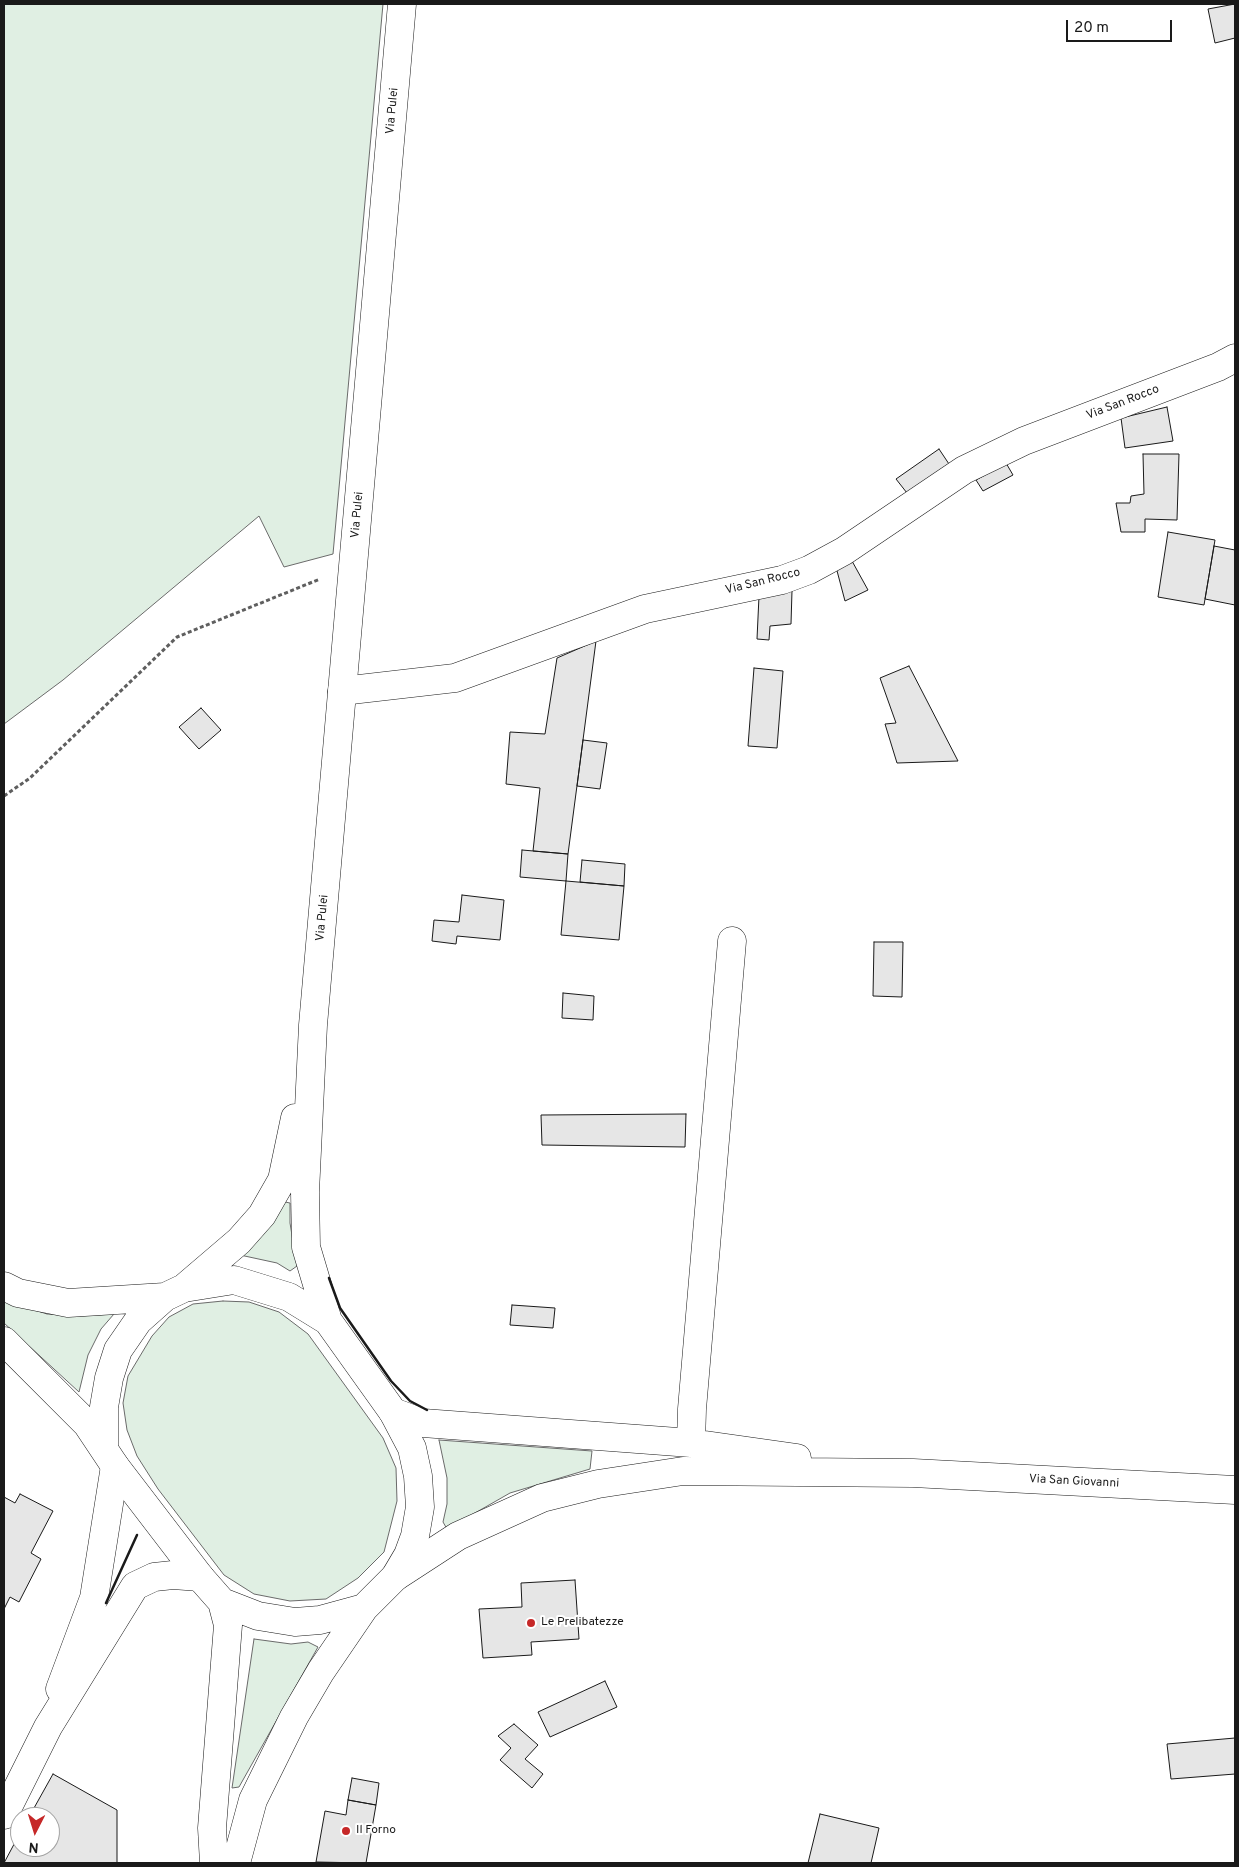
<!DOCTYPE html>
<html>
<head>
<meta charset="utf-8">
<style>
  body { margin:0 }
  #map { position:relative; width:1239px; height:1867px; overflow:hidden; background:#fff; font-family:Overpass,sans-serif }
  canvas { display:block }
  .frame { position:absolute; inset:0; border:5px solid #1a1a1a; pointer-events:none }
  .north { position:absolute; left:10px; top:1807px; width:50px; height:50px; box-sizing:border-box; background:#fff; border:1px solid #a3a3a3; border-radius:50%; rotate:185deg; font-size:14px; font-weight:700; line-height:20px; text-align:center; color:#1a1a1a }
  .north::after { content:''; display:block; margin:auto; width:18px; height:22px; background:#c62828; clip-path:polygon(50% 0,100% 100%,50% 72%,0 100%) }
  .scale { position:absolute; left:1066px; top:20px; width:106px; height:22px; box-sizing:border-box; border:2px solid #1a1a1a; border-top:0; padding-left:6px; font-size:15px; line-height:18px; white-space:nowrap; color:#1a1a1a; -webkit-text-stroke:4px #fff; paint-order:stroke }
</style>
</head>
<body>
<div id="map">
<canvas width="1239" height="1867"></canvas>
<div class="frame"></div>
<div class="north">N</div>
<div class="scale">20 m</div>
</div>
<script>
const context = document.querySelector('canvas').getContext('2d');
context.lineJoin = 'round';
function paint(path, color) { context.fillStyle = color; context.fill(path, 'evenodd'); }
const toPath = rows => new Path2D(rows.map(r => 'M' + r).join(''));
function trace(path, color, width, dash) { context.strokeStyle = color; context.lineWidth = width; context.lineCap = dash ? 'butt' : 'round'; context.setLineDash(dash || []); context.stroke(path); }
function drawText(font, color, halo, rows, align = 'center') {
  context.font = font + ' Overpass,sans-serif'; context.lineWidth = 4; context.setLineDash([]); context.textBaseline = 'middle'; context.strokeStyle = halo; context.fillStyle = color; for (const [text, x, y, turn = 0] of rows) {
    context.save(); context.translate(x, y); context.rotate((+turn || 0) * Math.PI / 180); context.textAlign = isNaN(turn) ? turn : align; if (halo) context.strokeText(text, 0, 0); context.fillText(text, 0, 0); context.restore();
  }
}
const green = toPath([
  [4,4,383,4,333,554,284,567,259,516,63,680,4,724,4,4],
  [285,1202,290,1203,290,1223,297,1266,290,1271,277,1263,240,1255,285,1202],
  [4,1300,47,1314,78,1316,114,1314,101,1329,88,1355,79,1392,4,1323,4,1300],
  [223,1301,249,1302,279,1312,308,1334,383,1438,396,1468,397,1501,384,1552,358,1578,326,1599,290,1601,254,1594,224,1575,158,1489,137,1456,127,1430,123,1403,128,1376,152,1336,169,1317,193,1304,223,1301],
  [439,1440,592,1451,590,1469,510,1493,447,1529,443,1522,447,1504,447,1478,439,1440],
  [254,1639,291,1644,308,1642,318,1647,239,1787,232,1788,254,1639]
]);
paint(green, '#e0efe3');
trace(green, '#6a6a6a', 1);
const building = toPath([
  [1235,4,1235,38,1215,43,1208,9,1235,4],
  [1167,407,1173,441,1125,448,1121,418,1167,407],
  [939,449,949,464,907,493,896,479,939,449],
  [1143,454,1179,454,1177,520,1145,519,1145,532,1121,532,1116,503,1130,503,1131,496,1144,494,1143,454],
  [1006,463,1013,475,983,491,976,480,1006,463],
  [1168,532,1215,540,1204,605,1158,597,1168,532],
  [1214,546,1235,550,1235,605,1205,599,1214,546],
  [852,561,868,590,845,601,836,567,852,561],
  [792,591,791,624,770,626,769,640,757,639,759,596,792,591],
  [596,641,568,854,533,851,540,788,506,784,510,732,545,734,557,658,596,641],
  [909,666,958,761,897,763,885,724,896,723,880,678,909,666],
  [754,668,783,671,777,748,748,746,754,668],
  [201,708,221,730,199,749,179,727,201,708],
  [583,740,607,743,600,789,577,786,583,740],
  [522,850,568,854,566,881,520,877,522,850],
  [582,860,625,864,624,886,580,882,582,860],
  [566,881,624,886,619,940,561,935,566,881],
  [462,895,504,900,500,940,457,936,456,944,432,941,434,920,459,922,462,895],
  [874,942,903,942,902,997,873,996,874,942],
  [563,993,594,996,593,1020,562,1018,563,993],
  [686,1114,685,1147,542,1145,541,1115,686,1114],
  [512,1305,555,1308,553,1328,510,1325,512,1305],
  [20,1494,53,1511,31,1553,41,1559,19,1602,10,1597,4,1609,4,1497,15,1503,20,1494],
  [575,1580,579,1639,531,1642,532,1655,483,1658,479,1609,522,1607,521,1583,575,1580],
  [605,1681,617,1707,550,1737,538,1712,605,1681],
  [514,1724,538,1745,525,1759,543,1774,532,1788,500,1760,511,1748,498,1736,514,1724],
  [1235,1738,1235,1774,1171,1779,1167,1744,1235,1738],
  [53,1774,117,1810,117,1863,4,1863,20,1833,20,1847,50,1847,50,1817,29,1817,53,1774],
  [352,1778,379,1783,376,1805,348,1800,352,1778],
  [348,1800,376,1805,366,1863,316,1862,325,1811,346,1815,348,1800],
  [820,1814,879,1828,871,1863,808,1863,820,1814]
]);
paint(building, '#e6e6e6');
trace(building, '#1a1a1a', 1);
const minor = toPath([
  [342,691,455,678,645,609,782,580,809,570,844,551,964,470,1024,441,1218,367,1235,358],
  [393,1412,423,1423,691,1443,797,1458],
  [691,1443,692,1409,732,941],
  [395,1577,458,1536,542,1498,598,1484,683,1471,913,1473,1235,1490],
  [60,1689,94,1598,115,1466],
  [4,1815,48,1727,135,1586,154,1577,173,1575,200,1577]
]);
const major = toPath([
  [4,1286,18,1293,68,1303,165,1297],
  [184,1288,239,1241,262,1215,282,1180,295,1118],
  [328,1321,306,1247,305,1192,313,1025,402,4],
  [4,1341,87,1424,115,1466,200,1577,222,1602,258,1616,295,1622,320,1620,364,1608,395,1577,408,1555,415,1536,420,1507,418,1476,412,1448,393,1412,328,1321,289,1297,234,1280,184,1288,165,1297,138,1321,118,1350,109,1378,104,1407,104,1447],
  [214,1863,212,1828,228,1625,222,1602],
  [236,1863,253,1800,294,1717,321,1671,364,1608]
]);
trace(minor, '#1a1a1a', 29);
trace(major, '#1a1a1a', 29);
trace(toPath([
  [4,796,30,778,177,637,320,579]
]), '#5f5f5f', 3, [4, 2.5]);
trace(minor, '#fff', 28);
trace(major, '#fff', 28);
trace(toPath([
  [329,1278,340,1308,391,1381,410,1401,427,1410],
  [106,1603,137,1535]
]), '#1a1a1a', 2.5);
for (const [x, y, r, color] of [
  [531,1623,5,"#c62828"],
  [346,1831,5,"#c62828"]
]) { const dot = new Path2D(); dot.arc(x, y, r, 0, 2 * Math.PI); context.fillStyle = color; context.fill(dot); trace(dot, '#fff', 2); }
drawText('12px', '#1a1a1a', '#fff', [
  ["Via Pulei",393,111,-85],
  ["Via San Rocco",1123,403,-21],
  ["Via Pulei",358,515,-85],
  ["Via San Rocco",763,582,-14],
  ["Via Pulei",323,918,-85],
  ["Via San Giovanni",1074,1482,3]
]);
drawText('12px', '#1a1a1a', '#fff', [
  ["Le Prelibatezze",541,1623],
  ["Il Forno",356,1831]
], 'left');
</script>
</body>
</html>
